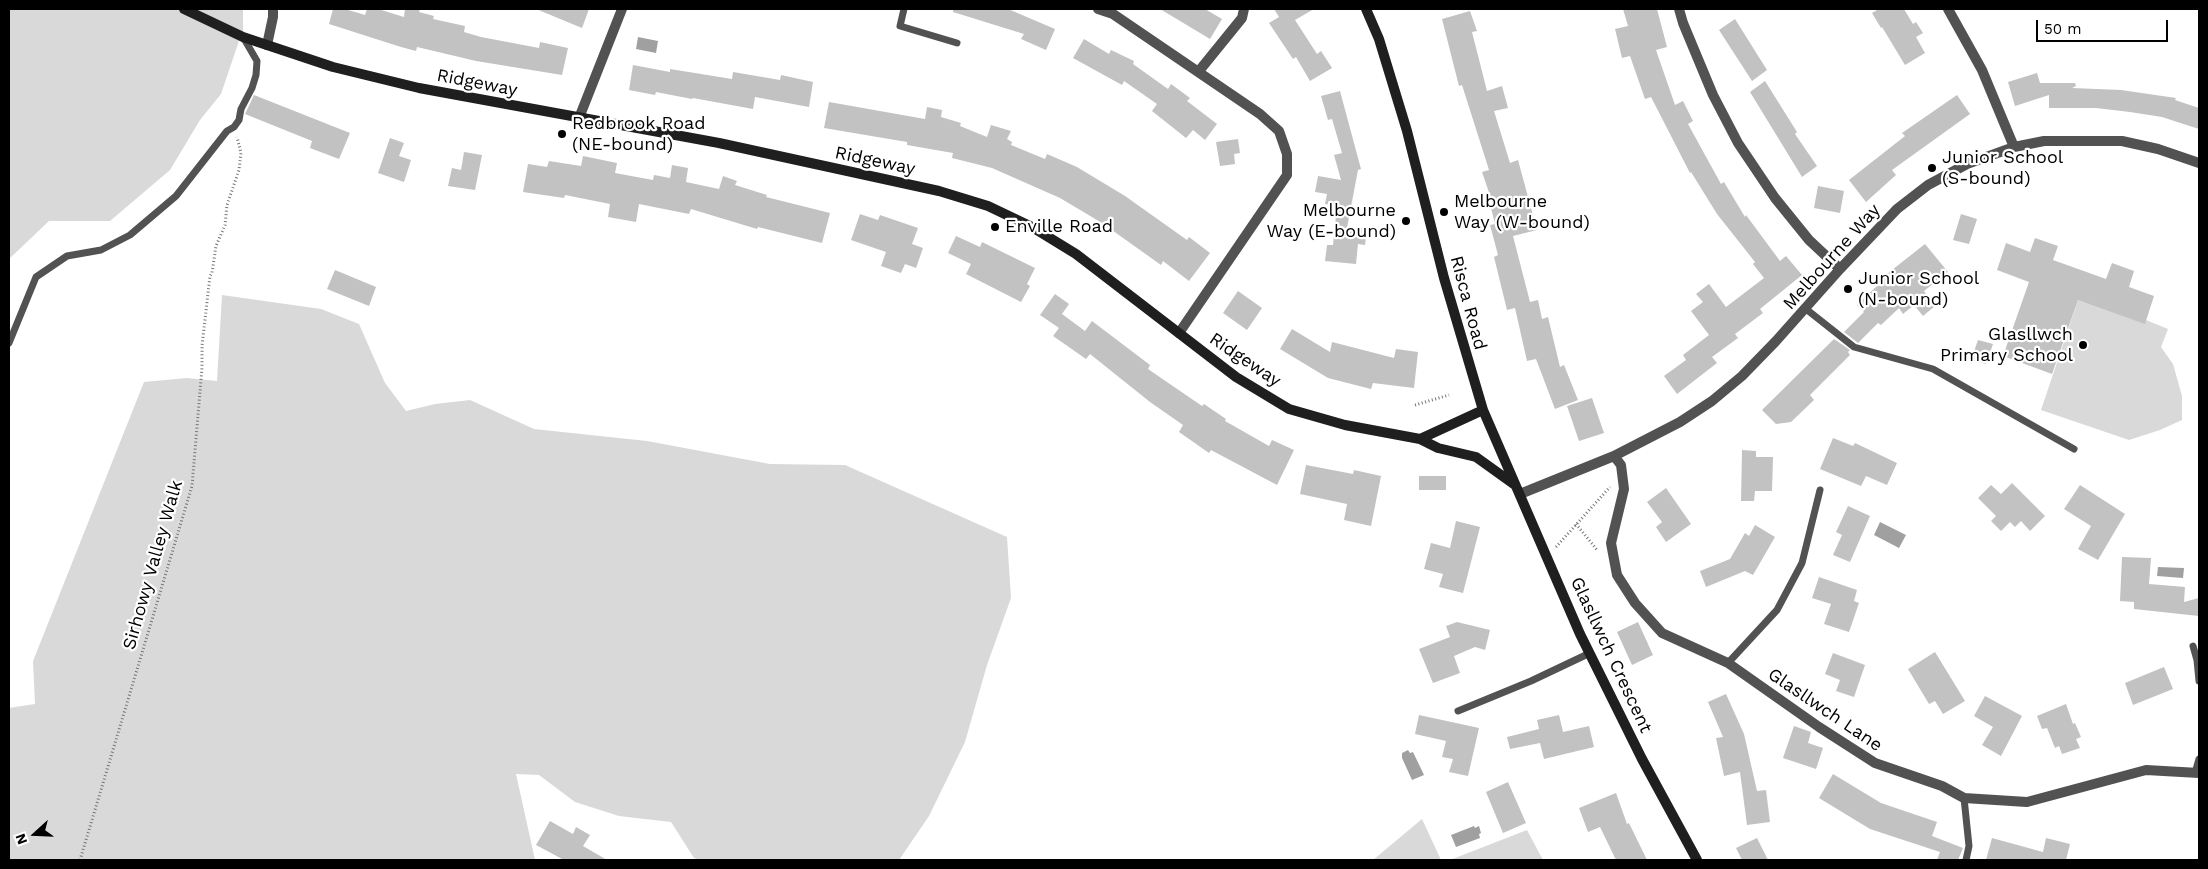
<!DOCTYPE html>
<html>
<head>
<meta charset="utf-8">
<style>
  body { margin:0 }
  #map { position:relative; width:2208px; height:869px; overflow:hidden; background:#fff; font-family:"Work Sans",sans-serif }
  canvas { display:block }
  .frame { position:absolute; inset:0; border:10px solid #000; pointer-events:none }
  .north { position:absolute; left:10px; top:809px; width:50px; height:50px; -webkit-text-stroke:4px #fff; paint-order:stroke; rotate:250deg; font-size:14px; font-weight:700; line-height:20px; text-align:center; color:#000 }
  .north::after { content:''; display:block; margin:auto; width:18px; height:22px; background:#000; clip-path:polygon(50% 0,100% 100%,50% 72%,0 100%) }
  .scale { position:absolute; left:2036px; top:20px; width:132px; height:22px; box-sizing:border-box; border:2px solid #000; border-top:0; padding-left:6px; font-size:15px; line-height:18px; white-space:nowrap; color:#000; -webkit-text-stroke:4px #fff; paint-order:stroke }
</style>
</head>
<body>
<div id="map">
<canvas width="2208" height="869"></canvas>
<div class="frame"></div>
<div class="north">N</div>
<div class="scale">50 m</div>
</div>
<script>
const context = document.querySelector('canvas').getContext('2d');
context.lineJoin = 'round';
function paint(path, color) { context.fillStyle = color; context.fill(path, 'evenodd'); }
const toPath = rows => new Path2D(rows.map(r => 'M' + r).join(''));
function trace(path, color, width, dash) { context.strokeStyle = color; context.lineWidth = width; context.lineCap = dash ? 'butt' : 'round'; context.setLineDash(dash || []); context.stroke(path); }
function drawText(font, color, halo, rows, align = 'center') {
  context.font = font + ' "Work Sans",sans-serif'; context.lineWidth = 4.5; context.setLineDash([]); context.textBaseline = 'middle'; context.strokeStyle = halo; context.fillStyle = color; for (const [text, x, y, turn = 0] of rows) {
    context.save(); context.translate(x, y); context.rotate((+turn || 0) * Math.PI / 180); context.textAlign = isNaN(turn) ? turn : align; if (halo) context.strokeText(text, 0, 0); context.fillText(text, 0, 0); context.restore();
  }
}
paint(toPath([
  [9,9,243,9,243,37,240,38,221,94,200,120,170,170,110,221,49,221,9,259],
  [222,295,321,309,359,324,385,383,406,411,435,404,470,400,534,429,647,441,770,464,845,465,1007,537,1011,598,987,665,965,742,929,816,899,860,699,860,694,858,671,822,619,816,575,802,539,775,516,774,535,860,9,860,9,708,35,704,33,661,144,382,187,378,217,381],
  [2078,300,2146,320,2168,329,2161,347,2173,364,2182,396,2182,420,2160,430,2129,440,2041,410],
  [1422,819,1441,860,1373,860],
  [1527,830,1543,860,1450,860]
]), '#d9d9d9');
paint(toPath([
  [638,37,658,41,656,53,636,49],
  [1880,522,1906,535,1899,548,1874,535],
  [2158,567,2184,568,2183,578,2157,576],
  [1408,750,1410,753,1413,752,1424,775,1412,780,1402,758,1402,753],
  [1474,826,1475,828,1479,826,1481,833,1479,834,1480,838,1456,847,1451,835]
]), '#a0a0a0');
paint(toPath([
  [333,9,345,9,365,15,367,9,378,9,404,17,405,9,420,9,419,12,434,16,433,19,465,26,464,32,481,37,539,48,540,42,568,48,562,75,476,61,417,47,416,51,401,47,329,24],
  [536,9,589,9,582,28],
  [953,9,1008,9,1055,29,1046,50,1021,39,1024,34,953,12],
  [1160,9,1205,9,1222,19,1210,39],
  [1274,9,1314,9,1295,20,1317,54,1321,51,1332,68,1310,81,1296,57,1293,59,1269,23,1279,17],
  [1623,9,1657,9,1667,47,1656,50,1675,105,1683,101,1693,121,1688,124,1721,184,1724,182,1745,217,1746,215,1780,261,1786,256,1802,275,1760,309,1763,313,1735,334,1738,338,1712,357,1717,363,1677,394,1664,376,1686,360,1683,355,1709,335,1691,311,1703,302,1696,294,1709,284,1726,307,1764,278,1753,264,1755,262,1717,214,1691,172,1690,173,1651,97,1645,99,1630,56,1622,58,1615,29,1628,26],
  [1879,9,1904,9,1913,24,1916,22,1923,33,1916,37,1925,53,1905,65,1882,27,1881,28,1872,13],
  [1470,11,1477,31,1472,32,1487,91,1502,86,1508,108,1494,111,1510,163,1518,160,1537,230,1513,236,1530,302,1538,300,1542,319,1548,317,1560,367,1564,365,1578,400,1555,409,1536,359,1527,361,1515,308,1507,310,1494,257,1498,255,1490,225,1495,224,1491,208,1494,207,1482,172,1489,170,1462,85,1459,86,1442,19],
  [1735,19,1767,70,1752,81,1719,30],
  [1084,39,1109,54,1111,50,1134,61,1133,64,1168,89,1171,84,1190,98,1187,101,1217,124,1205,140,1193,130,1186,138,1152,111,1157,104,1124,81,1122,85,1073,58],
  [633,65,670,72,670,69,732,79,733,72,780,80,781,75,813,82,809,107,755,97,753,109,693,98,692,99,656,92,655,95,629,90],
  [2037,73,2040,83,2075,83,2076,86,2072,88,2121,90,2176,98,2175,100,2199,108,2199,129,2162,117,2130,112,2096,108,2049,108,2049,95,2015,106,2008,82],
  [1765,81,1797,132,1795,134,1817,166,1802,177,1750,92],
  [1340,91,1361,169,1358,170,1347,228,1367,229,1365,245,1358,244,1356,264,1325,261,1327,245,1333,245,1337,206,1325,204,1327,194,1315,192,1318,176,1341,180,1334,155,1342,153,1332,119,1328,120,1321,96],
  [254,95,350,133,339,159,310,148,312,141,245,114],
  [1957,95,1970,114,1892,170,1896,175,1866,202,1849,180,1905,136,1902,133],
  [829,102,925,119,927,107,942,110,941,117,961,123,960,126,987,137,991,125,1011,131,1007,139,1012,142,1011,145,1045,159,1047,154,1077,167,1125,196,1187,240,1189,237,1210,253,1189,281,1163,261,1161,265,1102,223,1060,198,992,168,952,158,953,153,907,145,907,142,824,128],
  [390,138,404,143,399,156,411,160,404,182,378,173],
  [1238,139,1240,153,1234,154,1235,164,1220,166,1216,142],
  [464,152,482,155,475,190,448,186,452,168,461,170],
  [583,156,617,163,615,173,653,180,654,175,670,178,672,165,688,168,686,182,719,189,723,176,737,181,735,185,767,195,766,197,830,213,822,243,758,227,757,229,691,209,689,214,639,204,636,222,608,217,610,204,565,195,564,198,523,192,528,164,547,167,549,161,581,166],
  [1818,186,1844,191,1840,213,1814,208],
  [860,214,878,220,880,215,918,228,912,244,923,248,916,268,905,264,901,273,881,266,886,252,851,240],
  [1961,214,1977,219,1969,244,1953,240],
  [956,236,980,247,982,242,1035,268,1027,284,1030,286,1021,302,966,274,971,264,948,253],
  [2035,238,2058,246,2053,260,2106,279,2112,263,2134,271,2129,287,2154,296,2145,324,2078,300,2052,374,2003,356,2029,282,1997,270,2006,243,2030,252],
  [1925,244,1948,272,1924,291,1935,306,1923,316,1914,305,1903,314,1899,308,1881,325,1878,323,1858,343,1844,332,1864,312,1857,305,1879,284,1878,281],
  [335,270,376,287,369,306,327,289],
  [1238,291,1262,308,1247,330,1223,313],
  [1055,294,1069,304,1062,314,1085,331,1092,321,1150,365,1148,369,1202,406,1204,404,1226,419,1225,421,1269,446,1272,440,1294,450,1277,485,1211,450,1209,453,1179,432,1183,425,1150,402,1090,354,1086,359,1053,336,1059,328,1040,315],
  [1292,329,1330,352,1332,342,1394,358,1396,349,1418,352,1414,388,1373,383,1371,389,1328,378,1280,349],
  [1834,339,1850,350,1848,352,1850,355,1810,395,1814,400,1791,422,1776,424,1762,410],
  [1978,340,1993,344,1986,364,1971,360],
  [1592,398,1604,433,1579,441,1567,406],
  [1833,438,1853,446,1855,443,1897,463,1887,485,1866,476,1861,486,1820,469],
  [1742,450,1756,451,1756,457,1773,457,1772,491,1755,491,1754,501,1741,501],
  [1306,465,1353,474,1354,470,1381,476,1371,526,1344,520,1347,504,1300,494],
  [1419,476,1446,476,1446,490,1419,490],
  [2012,483,2045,516,2030,531,2021,521,2015,527,2010,522,2001,531,1991,521,1996,516,1978,498,1991,485,2001,494],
  [2080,485,2125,514,2098,560,2078,549,2091,526,2064,509],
  [1666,488,1691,524,1666,542,1656,527,1662,522,1647,502],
  [1848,506,1870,516,1850,562,1833,555,1842,535,1836,532],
  [1456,521,1480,527,1463,593,1439,587,1443,574,1424,569,1431,543,1450,548],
  [1755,525,1775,537,1753,575,1745,571,1706,587,1700,571,1730,559,1745,533,1749,536],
  [2122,557,2151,558,2149,584,2185,587,2184,602,2199,598,2199,616,2134,609,2134,602,2120,601],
  [1819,577,1857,590,1854,601,1859,603,1849,632,1824,624,1831,604,1812,598],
  [1457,622,1490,630,1485,650,1475,647,1454,656,1460,673,1433,683,1419,649,1450,637,1446,626],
  [1638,622,1653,655,1632,665,1617,632],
  [1935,652,1965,701,1943,714,1935,701,1929,704,1908,669],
  [1833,653,1865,665,1854,697,1836,691,1840,680,1825,674],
  [2164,667,2173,689,2133,705,2125,683],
  [1726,694,1744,734,1757,791,1766,790,1770,822,1747,825,1740,772,1724,776,1716,738,1723,737,1708,702],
  [1985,696,2022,716,2001,756,1982,745,1993,727,1974,716],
  [2066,704,2073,724,2075,723,2081,737,2076,739,2080,748,2062,754,2059,746,2055,748,2047,728,2042,729,2037,716],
  [1419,715,1479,728,1468,776,1449,772,1453,759,1442,757,1446,741,1415,734],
  [1559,715,1563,732,1589,726,1594,747,1544,759,1540,743,1510,749,1507,737,1539,729,1537,720],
  [1794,726,1811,732,1808,743,1823,748,1816,769,1783,758],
  [1833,774,1881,803,1937,822,1932,836,1963,848,1958,860,1937,860,1940,852,1870,829,1819,798],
  [1508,782,1526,823,1503,833,1486,792],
  [1616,793,1627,824,1629,823,1647,860,1616,860,1600,827,1588,832,1579,808],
  [550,821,573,834,576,827,590,835,583,846,607,860,564,860,536,845],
  [1757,838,1768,860,1742,860,1736,848],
  [1992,838,2043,852,2046,838,2070,844,2066,860,1986,860]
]), '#c2c2c2');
trace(toPath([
  [1415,405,1449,395],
  [1576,524,1598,551],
  [1556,547,1610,487],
  [80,860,192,486,202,368,202,346,210,276,212,273,216,246,225,225,227,205,239,170,241,153,237,137]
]), '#747474', 3, [1, 2.5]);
trace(toPath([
  [904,9,900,26,957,43],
  [1806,309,1854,347,1933,369,2074,449],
  [9,343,36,277,67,256,101,250,130,235,176,196,227,131,234,127,239,120,241,109,252,88,256,75,257,61,243,37],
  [2193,646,2197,660,2199,681],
  [1728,663,1777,610,1802,563,1820,490],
  [1458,711,1531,681,1590,653],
  [2195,773,2199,759],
  [1964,798,1969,846,1966,860]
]), '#525252', 7);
trace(toPath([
  [1098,9,1113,14,1260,114,1279,131,1287,154,1287,175,1179,333],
  [1679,9,1683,23,1713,95,1738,143,1775,198,1809,240,1840,269],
  [1948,9,1982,70,2014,147],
  [267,45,273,17,273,9],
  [1199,71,1242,18,1244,9],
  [579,118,622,9],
  [1614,456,1621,465,1624,489,1611,543,1617,575,1635,603,1662,633,1728,663,1819,727,1875,763,1942,786,1964,798,2027,802,2146,770,2199,773],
  [1520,494,1614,456,1680,422,1712,401,1742,376,1776,341,1840,269,1897,209,1928,185,1967,164,2014,147,2044,141,2122,141,2158,149,2199,163]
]), '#525252', 10);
trace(toPath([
  [184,9,243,37,333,67,419,88,719,143,939,191,988,206,1032,227,1076,254,1236,377,1289,409,1345,425,1420,439,1438,448,1476,457,1515,485],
  [1366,9,1379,39,1407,131,1444,278,1483,410,1580,634,1642,759,1697,860],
  [1420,439,1483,410]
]), '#1f1f1f', 10);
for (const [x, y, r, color] of [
  [562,134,5,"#000"],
  [1932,168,5,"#000"],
  [1444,212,5,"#000"],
  [1406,221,5,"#000"],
  [995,227,5,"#000"],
  [1848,289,5,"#000"],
  [2083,345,5,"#000"]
]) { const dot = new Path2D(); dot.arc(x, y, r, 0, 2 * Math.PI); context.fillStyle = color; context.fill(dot); trace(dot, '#fff', 2); }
drawText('18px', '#000', '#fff', [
  ["Ridgeway",477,83,11],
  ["Ridgeway",875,161,12],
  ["Melbourne Way",1832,257,-48],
  ["Risca Road",1468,303,75],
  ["Ridgeway",1245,360,34],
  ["Sirhowy Valley Walk",153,565,-74],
  ["Glasllwch Crescent",1611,655,65],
  ["Glasllwch Lane",1825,710,34]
]);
drawText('18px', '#000', '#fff', [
  ["Redbrook Road",572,124],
  ["(NE-bound)",572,145],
  ["Junior School",1942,158],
  ["(S-bound)",1942,179],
  ["Melbourne",1454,202],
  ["Way (W-bound)",1454,223],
  ["Melbourne",1396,211,"right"],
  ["Way (E-bound)",1396,232,"right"],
  ["Enville Road",1005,227],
  ["Junior School",1858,279],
  ["(N-bound)",1858,300],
  ["Glasllwch",2073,335,"right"],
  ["Primary School",2073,356,"right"]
], 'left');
</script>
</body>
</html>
